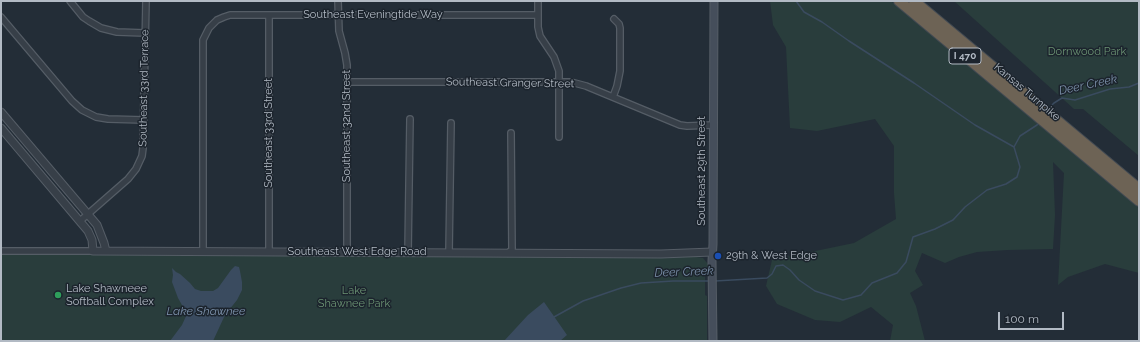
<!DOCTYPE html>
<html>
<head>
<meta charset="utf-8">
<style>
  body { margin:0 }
  #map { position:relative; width:1140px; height:342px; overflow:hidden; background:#232d37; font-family:Raleway,sans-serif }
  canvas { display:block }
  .frame { position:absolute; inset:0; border:2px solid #b2bac4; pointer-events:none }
  .scale { position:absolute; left:998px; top:312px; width:66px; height:18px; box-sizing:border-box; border:2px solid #b2bac4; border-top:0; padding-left:5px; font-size:12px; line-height:14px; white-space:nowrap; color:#b2bac4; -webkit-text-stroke:3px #1c242d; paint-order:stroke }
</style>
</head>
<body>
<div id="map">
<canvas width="1140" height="342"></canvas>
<div class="frame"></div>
<div class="scale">100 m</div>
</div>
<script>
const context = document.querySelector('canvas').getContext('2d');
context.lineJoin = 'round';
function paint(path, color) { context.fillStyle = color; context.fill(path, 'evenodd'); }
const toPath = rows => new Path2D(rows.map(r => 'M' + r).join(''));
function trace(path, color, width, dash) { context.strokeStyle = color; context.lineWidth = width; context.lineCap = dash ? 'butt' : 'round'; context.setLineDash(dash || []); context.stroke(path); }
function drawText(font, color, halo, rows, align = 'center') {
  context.font = font + ' Raleway,sans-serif'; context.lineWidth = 3; context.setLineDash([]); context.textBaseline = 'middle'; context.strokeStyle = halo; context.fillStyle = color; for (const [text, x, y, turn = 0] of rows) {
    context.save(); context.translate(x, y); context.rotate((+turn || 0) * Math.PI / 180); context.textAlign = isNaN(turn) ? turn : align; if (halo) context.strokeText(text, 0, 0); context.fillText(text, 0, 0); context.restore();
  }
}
paint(toPath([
  [770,1,891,1,1139,208,1139,273,1105,264,1068,277,1058,285,1064,173,1053,162,1055,215,1053,249,1008,250,977,252,959,257,945,263,922,253,915,271,923,285,910,293,916,306,925,341,890,341,893,325,871,307,840,322,815,320,777,304,766,286,772,260,854,243,896,219,894,193,894,146,875,119,817,131,790,128,786,47,773,25],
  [954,1,1139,1,1139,156,1083,109,1074,109],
  [1,253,629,256,697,257,703,258,708,264,708,266,707,268,705,269,705,295,707,296,707,341,1,341]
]), '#293d3c');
paint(toPath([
  [235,266,239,267,240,271,242,282,242,290,237,300,225,315,213,341,170,341,182,325,187,314,178,298,172,282,173,275,172,268,176,272,180,274,190,283,195,289,201,291,213,291,218,288,231,270],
  [544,302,567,335,560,341,504,341,528,315]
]), '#3a4b5f');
trace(toPath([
  [796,1,804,12,822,22,849,41,914,83,975,125,1014,147],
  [1049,108,1054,103,1062,98,1075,100,1110,89,1129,87,1139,83],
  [715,281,767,278,772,274,776,266,783,265,790,270,799,280,815,291,843,300,861,295,872,283,897,273,906,262,913,237,935,229,953,220,965,207,987,190,1006,184,1017,177,1020,167,1014,147,1020,136,1037,125,1039,123],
  [554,317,583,301,621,288,641,283,673,281,709,281]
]), '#3a4b5f', 1.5);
const minor = toPath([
  [70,1,83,17,89,21,101,28,117,32,145,33],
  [338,1,339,31,345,53,347,65,347,252],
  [538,1,538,27,540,36,554,57,559,71,559,137],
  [1,17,72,101,82,110,96,117,108,119,144,120],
  [347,82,571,82,586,86,680,125,687,126,713,125],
  [613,97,617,86,620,71,620,28,619,24,614,19],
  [80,221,128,179,136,169,142,156,143,148,146,1],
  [1,251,93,251],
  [203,251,203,40,209,28,217,20,224,17,230,15,538,15],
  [269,251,269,15],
  [408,252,410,119],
  [449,252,451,123],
  [508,253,512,250,511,133]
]);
const tertiary = toPath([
  [1,112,97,225,104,243,106,251],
  [1,128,88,231,92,240,93,251,661,254,712,252]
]);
const secondary = toPath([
  [713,341,712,261,713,244,714,1]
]);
const motorway = toPath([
  [899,1,1139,201],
  [914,1,1139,189]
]);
trace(minor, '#555d66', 8);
trace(tertiary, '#555d66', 9);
trace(secondary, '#555d66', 9);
trace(motorway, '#424a53', 12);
trace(minor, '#373f48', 5.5);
trace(tertiary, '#373f48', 7);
trace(secondary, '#454e5b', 7);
trace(motorway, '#6d6355', 10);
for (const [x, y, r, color] of [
  [718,256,4,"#1a4fb4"],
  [58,295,4,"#2e9e5b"]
]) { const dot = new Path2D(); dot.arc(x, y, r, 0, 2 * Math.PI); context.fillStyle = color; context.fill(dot); trace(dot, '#1c242d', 1.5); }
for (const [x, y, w] of [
  [965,56,32]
]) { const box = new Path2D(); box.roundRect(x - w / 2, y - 8, w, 16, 3); context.fillStyle = '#1c242d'; context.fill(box); trace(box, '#b2bac4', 1); }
drawText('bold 10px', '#b2bac4', null, [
  ["I 470",965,56]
]);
drawText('11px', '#b2bac4', '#1c242d', [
  ["Southeast Eveningtide Way",373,15],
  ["Southeast Granger Street",510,83,1],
  ["Southeast 33rd Terrace",144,88,-89],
  ["Kansas Turnpike",1027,92,40],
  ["Southeast 32nd Street",347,126,-90],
  ["Southeast 33rd Street",269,133,-90],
  ["Southeast 29th Street",702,171,-90],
  ["Southeast West Edge Road",357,252]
]);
drawText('11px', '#6b9373', '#1c242d', [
  ["Dornwood Park",1087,52],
  ["Lake",354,291],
  ["Shawnee Park",354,304]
]);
drawText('11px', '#b2bac4', '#1c242d', [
  ["29th & West Edge",726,256],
  ["Lake Shawneee",66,289],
  ["Softball Complex",66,302]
], 'left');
drawText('italic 12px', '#7c91aa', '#1c242d', [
  ["Deer Creek",1088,85,-12],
  ["Deer Creek",684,272,-2],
  ["Lake Shawnee",206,311]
]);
</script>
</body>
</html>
